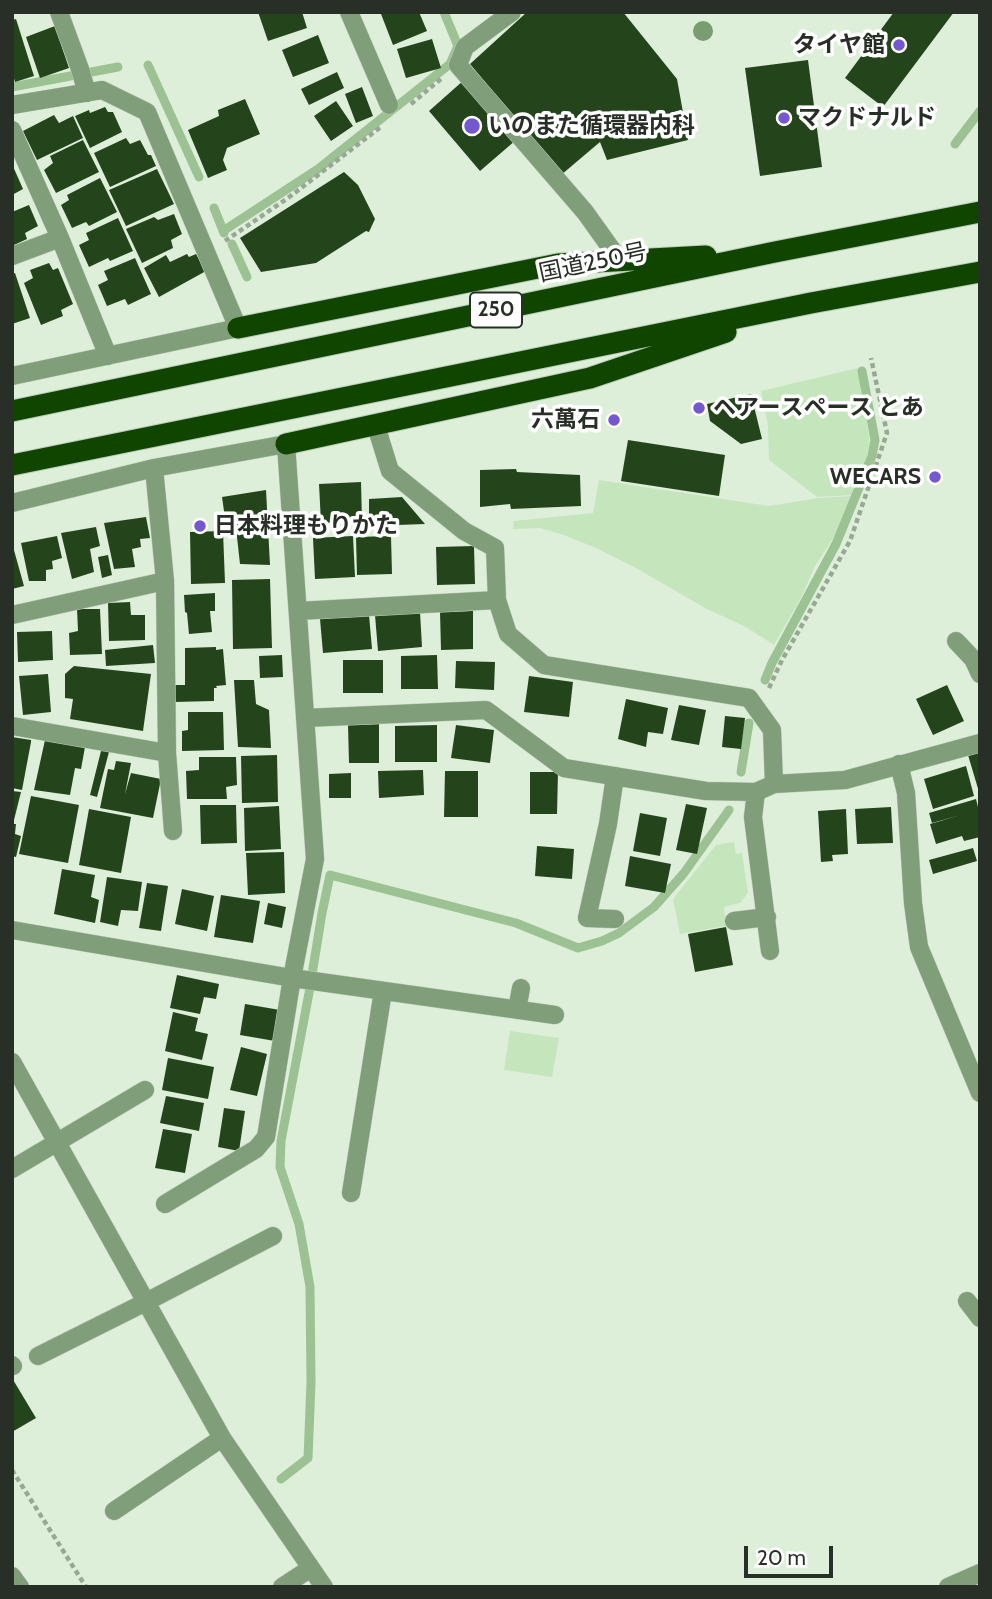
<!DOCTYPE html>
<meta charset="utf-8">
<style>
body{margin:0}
#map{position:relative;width:992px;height:1599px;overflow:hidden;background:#ddefd9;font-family:Cabin,sans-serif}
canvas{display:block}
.frame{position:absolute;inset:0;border:14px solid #282f27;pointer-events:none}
.scale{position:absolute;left:744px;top:1546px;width:89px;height:32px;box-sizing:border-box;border:4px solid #282f27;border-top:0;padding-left:9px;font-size:21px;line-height:24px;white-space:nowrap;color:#282f27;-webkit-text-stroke:5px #fff;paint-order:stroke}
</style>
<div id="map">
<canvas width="992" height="1599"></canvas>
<div class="frame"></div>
<div class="scale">20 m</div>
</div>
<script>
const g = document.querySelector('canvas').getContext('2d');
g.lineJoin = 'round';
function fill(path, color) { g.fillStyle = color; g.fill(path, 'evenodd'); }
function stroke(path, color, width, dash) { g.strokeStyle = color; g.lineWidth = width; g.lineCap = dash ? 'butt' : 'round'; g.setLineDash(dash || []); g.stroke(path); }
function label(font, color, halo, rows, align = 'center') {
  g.font = font + ' Cabin,"Noto Sans JP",sans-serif'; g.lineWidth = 7; g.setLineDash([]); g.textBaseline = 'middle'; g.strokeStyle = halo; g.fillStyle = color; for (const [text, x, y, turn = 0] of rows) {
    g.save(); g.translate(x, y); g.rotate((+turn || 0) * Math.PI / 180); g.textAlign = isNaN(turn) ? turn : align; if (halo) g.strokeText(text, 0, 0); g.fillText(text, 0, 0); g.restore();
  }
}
fill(new Path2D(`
 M858,368L870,442L866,460L851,495L817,497L769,460L768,426L761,391Z
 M599,480L769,506L818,498L851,496L834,537L815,566L801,598L774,645L746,627L707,609L634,567L596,548L561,534L540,528L513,529L514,521L593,513Z
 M734,842L736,854L742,853L748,893L740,903L724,907L726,926L680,934L673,899L716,845Z
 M510,1031L559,1038L552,1077L504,1070Z`), '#c5e6bd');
stroke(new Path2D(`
 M148,65L199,177
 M12,87L118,67
 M955,144L980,111
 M214,208L224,233
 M223,231L318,169L450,64L458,46L444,12
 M232,244L247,277
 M765,680L772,663L836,544L872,456L875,440L862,371
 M741,772L749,723
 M281,1479L308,1458L311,1383L310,1287L299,1224L280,1167L281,1141L309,993L322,913L330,875L516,923L578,948L602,941L619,933L654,907L684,873L729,810`), '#9cc293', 9);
fill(new Path2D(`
 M258,12H302L307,28L268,41Z
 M384,12H419L427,31L393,45L381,14Z
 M527,12H623L677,79L688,140L607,160L600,142L561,175L470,64Z
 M894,12H954L883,107L845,78Z
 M16,19L34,76L15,82L12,72V20Z
 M55,26L69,68L40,78L26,37Z
 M318,35L329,63L293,77L282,50Z
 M432,39L441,68L406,78L397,49Z
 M808,60L822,167L760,176L745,68Z
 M337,72L344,88L309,105L301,89Z
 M464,80L516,140L480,171L429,111Z
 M362,87L373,116L356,123L345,94Z
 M245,99L260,134L227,148L223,160L227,170L208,178L188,130L219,116L218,110Z
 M336,101L353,126L331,141L314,116Z
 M105,107L108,112H113L122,132L90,148L75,116L89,110L90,113Z
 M54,115L59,123L73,116L83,138L37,160L23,131Z
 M126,138L130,144L140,140L148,155H151L156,166L110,187L94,153Z
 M83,140L99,172L56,193L44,170L53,163L50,156Z
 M12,164L23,189L12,195Z
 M157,169L174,204L126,226L109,190Z
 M344,172L358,185L375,219L369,232L366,231L316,263L261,272L240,238Z
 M100,178L117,212L89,226L86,222L72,228L61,205L69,200L67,195Z
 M29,205L38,226L25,233L27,239L12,246V212Z
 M174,214L182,234L171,240L173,248L142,263L126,229L154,217L158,220Z
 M118,218L133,251L110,261L108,258L89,267L79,245L89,240L86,233Z
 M187,254L189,257L196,254L206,271L159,297L144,268L166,255L170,262Z
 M135,258L151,294L128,305L125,299L107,306L98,285L108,280L104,271Z
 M49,263L53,270L58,268L73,304L61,310L63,316L41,325L24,283L33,278L30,270Z
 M15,273L30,318L12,324V274Z
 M751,394L762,439L741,444L710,421L707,404Z
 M628,440L725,455L719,496L621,481Z
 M516,469L517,472L580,475L581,506L511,509L510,504L480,507V470Z
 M361,482L362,521L321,523L319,484Z
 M266,490L270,565L240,564L236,528L226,525L222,497Z
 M402,497L425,524L369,526V499Z
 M146,517L150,538L140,539L141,547L132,549L135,567L114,569L104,523Z
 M96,527L100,546L90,549L94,572L72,579L61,533Z
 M223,531L225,583L191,584L190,532Z
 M57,536L62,558L52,561L53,569L46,570V581H29L21,543Z
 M353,536L355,577L315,579L313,538Z
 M391,536L392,574L357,575L356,537Z
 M12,543L24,586L12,589Z
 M474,546L475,584L437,585L436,547Z
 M108,555L112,575L102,578L98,557Z
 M270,579L272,648L233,649L232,580Z
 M215,593V611H210L212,632L189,634L187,613L185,612L184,595Z
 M130,602L131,615H145V640L109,641L108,603Z
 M77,609H100L102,654L70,655L69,633L78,631Z
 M473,611V649L441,650L440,612Z
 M420,612L422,647L378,651L375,615Z
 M369,615L372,649L323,653L320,619Z
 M52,631L53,660L18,662L17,632Z
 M153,645L155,663L106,666L105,650Z
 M216,647V650L223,649L226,685L216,686L217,688H214V701L174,702V685H185V648Z
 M282,655L283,677L260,678L259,656Z
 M437,655L438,689H401V656Z
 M343,660H383V693H343Z
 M456,661L495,662L494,690L455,688Z
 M74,666L151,674L143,731L70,719L73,699L65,698V674Z
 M48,674L51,712L23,715L19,676Z
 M529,676L573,682L569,717L524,712Z
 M234,680H254L256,704L269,710L271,748L238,747Z
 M947,685L964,721L933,735L916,699Z
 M626,699L668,708L663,734L648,732L646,747L618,739Z
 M679,705L706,710L699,745L671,740Z
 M188,712H223L224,750L182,751V731L188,730Z
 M725,716L745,718L741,749L722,747Z
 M379,724V763H349L348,725Z
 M437,725V762H395V726Z
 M456,725L494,730L490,763L451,758Z
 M12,737L31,740V742L22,790L12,788Z
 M45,740L85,747L81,769L75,768L70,795L34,790Z
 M104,750L109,752L97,797L90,795L101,751Z
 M980,751V792H979L968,755Z
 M277,755L278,802L242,803L241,756Z
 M199,757H236L237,785L226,787L227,799H187L186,771L199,770Z
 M116,761L131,763L125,794L131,773L161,779L153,818L100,808L108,769L114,770Z
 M966,766L974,796L933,809L924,779Z
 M423,770L424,795L379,798L378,771Z
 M445,771H478V817H444Z
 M530,772H558L557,814H530Z
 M351,773V798H329V774Z
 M12,791L21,792L13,824H16L15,834L21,836L16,857L12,856Z
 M31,796L79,805L68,863L19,854Z
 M976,799L980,815V837L964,841L962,836L936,844L930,824L961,815L932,823L929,813Z
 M686,804L707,808L697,854L676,850Z
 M200,805H236L237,843L201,844Z
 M279,806L281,849L245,851L244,808Z
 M891,807L893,843L857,844L855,809Z
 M89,809L131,817L121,873L79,865Z
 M846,809L848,854L832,855L833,861L821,862L818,811Z
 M640,813L667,818L660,856L633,851Z
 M537,846L574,849L572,879L535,876Z
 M973,848L977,861L933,874L929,860Z
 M284,852L285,893L248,895L246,853Z
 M630,856L671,864L665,893L625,886Z
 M62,869L95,875L91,897L99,900L95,923L54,914Z
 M107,877L142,882L138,911L121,910L118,926L100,922Z
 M147,883L168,886L161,931L139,928Z
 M182,889L214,896L207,931L175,924Z
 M221,895L260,901L253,943L214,937Z
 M268,903L286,907L282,928L264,924Z
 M726,927L733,965L695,972L688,934Z
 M177,975L219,984L216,999L204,997L200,1014L170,1008Z
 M245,1004L280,1010L275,1041L240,1035Z
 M173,1012L198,1018L195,1031L208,1034L202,1060L165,1051Z
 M241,1047L267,1054L257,1096L230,1090Z
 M168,1058L214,1067L208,1099L162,1090Z
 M166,1096L204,1103L199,1131L160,1123Z
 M224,1108L245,1111L239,1151L218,1147Z
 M163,1129L192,1134L185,1173L155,1168Z
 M12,1378L36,1418L12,1432Z`), '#24451b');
const minor = new Path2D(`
 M59,12L80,69L87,93
 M349,12L389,105
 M512,12L465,47L458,65L585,212L620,261
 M12,105L102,90L147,112L238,328L12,376
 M12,130L60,238L12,256
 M60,238L108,356
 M154,468L165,581L167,753L173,831
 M12,503L154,468L286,444L315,859L292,978L12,930
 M298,611L497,600L495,548L464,531L390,471L376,426
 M12,615L165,581
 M956,641L973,659L980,674
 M305,718L486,710L564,768L706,791L756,792L774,784L772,730L749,698L544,665L508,634L497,600
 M12,726L167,753
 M899,764L906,793L913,903L919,947L980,1093
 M615,776L608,824L587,918L615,919
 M774,784L845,780L980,743
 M756,792L753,817L770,951
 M734,921L767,917
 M517,1010L521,988
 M12,1062L222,1438L324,1587
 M12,1169L145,1090
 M351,1193L383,991
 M165,1204L256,1149L266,1137L292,978L555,1015
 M967,1301L980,1318
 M38,1356L146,1302L273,1236
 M12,1365L13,1366
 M114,1511L222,1438
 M12,1576L20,1587
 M282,1587L311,1568
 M948,1587L980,1573`);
const highway = new Path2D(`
 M238,328L558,264L706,256
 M12,411L775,252L980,212
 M286,444L590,378L726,332
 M12,465L811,303L980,272`);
stroke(minor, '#bcccb9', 19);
stroke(highway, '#bcccb9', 23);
stroke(new Path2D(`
 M411,104L442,78
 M225,241L288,198L382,126
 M769,688L782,660L850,541L887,433L871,358
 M12,1470L86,1587`), '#99a796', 4.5, [5, 3.5]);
stroke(minor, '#819e7a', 18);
stroke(highway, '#104500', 21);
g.fillStyle = '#799c70';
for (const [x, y] of [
 [703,31]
]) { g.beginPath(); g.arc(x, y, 10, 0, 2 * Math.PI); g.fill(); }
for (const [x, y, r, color] of [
 [899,45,7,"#7458d2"],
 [784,118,7,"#7458d2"],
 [472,126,9,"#7458d2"],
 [699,408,7,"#7458d2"],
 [614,420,7,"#7458d2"],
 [935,477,7,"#7458d2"],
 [200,526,7,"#7458d2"]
]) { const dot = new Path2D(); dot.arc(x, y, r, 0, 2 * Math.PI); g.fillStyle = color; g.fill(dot); stroke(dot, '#fff', 2.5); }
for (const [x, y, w] of [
 [496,310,52]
]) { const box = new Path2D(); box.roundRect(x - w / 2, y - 17.5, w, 35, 5); g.fillStyle = '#fff'; g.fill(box); stroke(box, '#282f27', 2); }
label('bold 21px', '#282f27', null, [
 ["250",496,310]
]);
label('bold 23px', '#282f27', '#fff', [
 ["タイヤ館",885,45,"right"],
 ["マクドナルド",798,118],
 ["いのまた循環器内科",488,126],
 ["ヘアースペース とあ",713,408],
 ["六萬石",600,420,"right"],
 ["WECARS",921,477,"right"],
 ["日本料理もりかた",214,526]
], 'left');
label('23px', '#282f27', '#fff', [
 ["国道250号",593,263,-12]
]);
</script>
